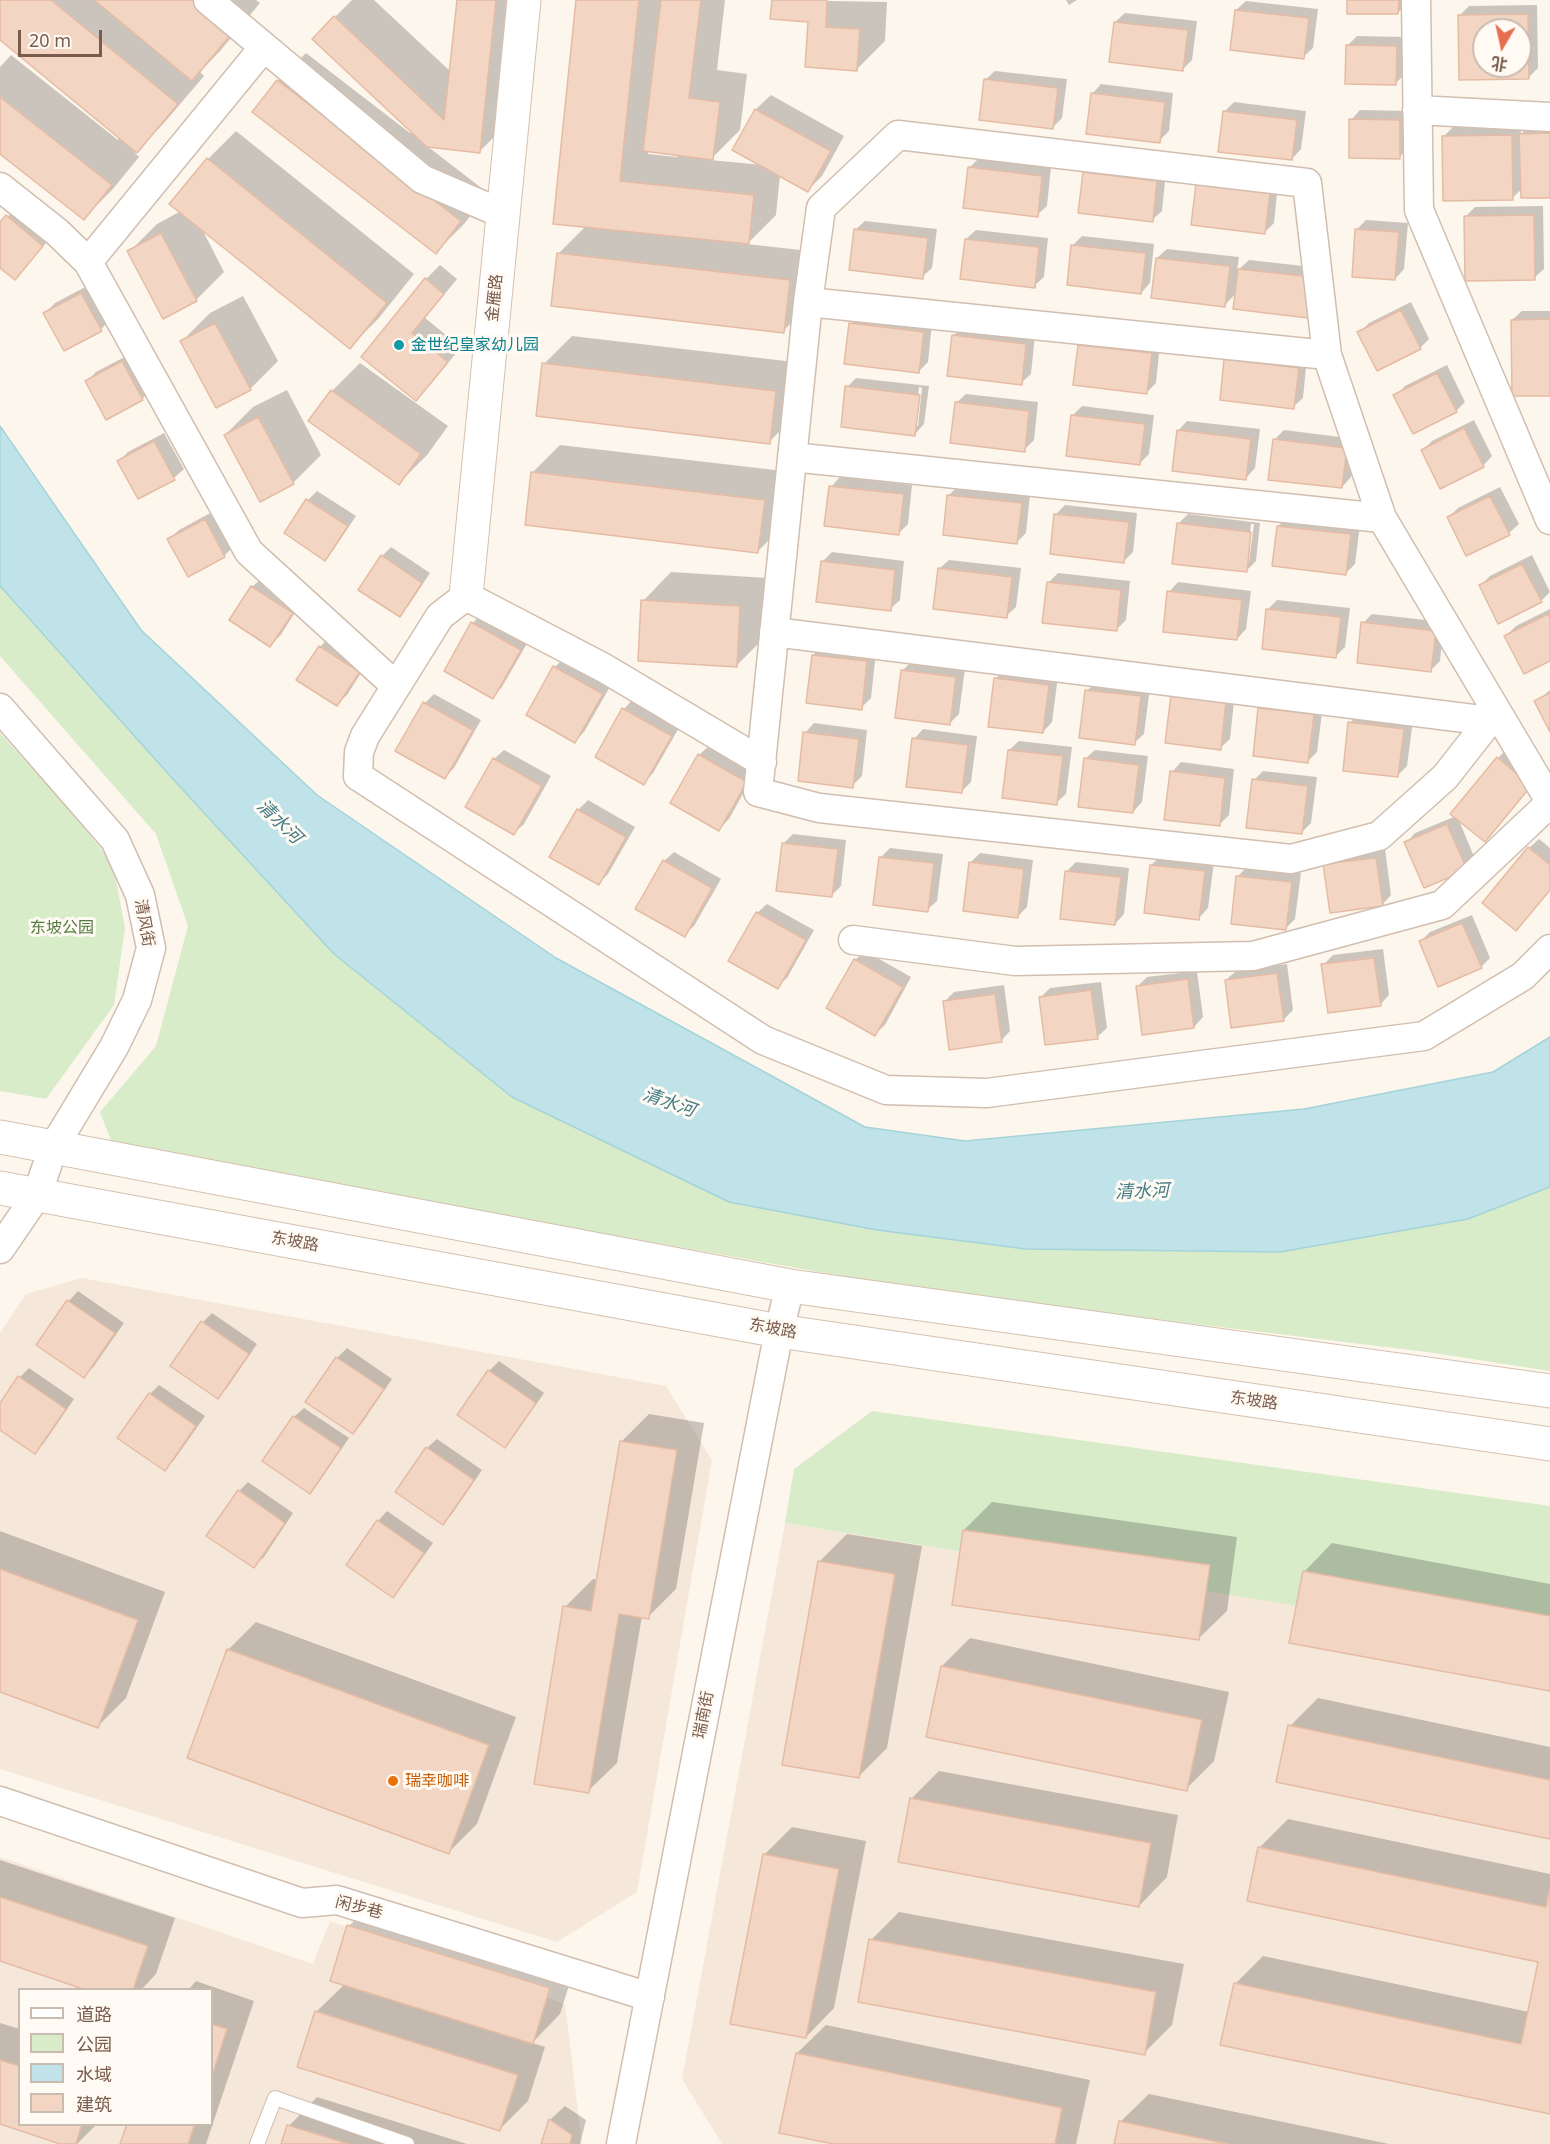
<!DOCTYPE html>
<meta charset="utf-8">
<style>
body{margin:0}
#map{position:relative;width:1550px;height:2144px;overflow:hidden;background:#fdf6ec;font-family:"Noto Sans","Noto Sans SC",sans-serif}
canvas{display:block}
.legend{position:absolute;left:18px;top:1988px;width:195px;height:138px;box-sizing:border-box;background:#fffaf3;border:2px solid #cabbb1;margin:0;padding:8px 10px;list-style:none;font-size:18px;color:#7a5c4d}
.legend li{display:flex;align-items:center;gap:12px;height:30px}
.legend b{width:30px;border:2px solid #cabbb1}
.north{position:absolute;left:1472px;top:18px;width:60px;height:60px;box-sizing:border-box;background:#fffaf3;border:2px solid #cabbb1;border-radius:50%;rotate:189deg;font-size:16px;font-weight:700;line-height:24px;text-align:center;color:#7a5c4d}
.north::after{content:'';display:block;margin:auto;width:21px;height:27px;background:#e76f51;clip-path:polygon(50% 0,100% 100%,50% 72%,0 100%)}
.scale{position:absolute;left:18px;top:30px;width:84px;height:27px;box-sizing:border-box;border:3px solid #7a5c4d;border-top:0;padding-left:8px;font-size:18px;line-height:21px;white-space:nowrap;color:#7a5c4d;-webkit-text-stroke:4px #fffaf3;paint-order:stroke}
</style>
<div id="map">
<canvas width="1550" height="2144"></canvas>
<ul class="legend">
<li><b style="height:8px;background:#fff"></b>道路</li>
<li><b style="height:16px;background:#d8ecc9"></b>公园</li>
<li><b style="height:16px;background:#bfe3e8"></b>水域</li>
<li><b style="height:16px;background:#f3d5c3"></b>建筑</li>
</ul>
<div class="north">北</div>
<div class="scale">20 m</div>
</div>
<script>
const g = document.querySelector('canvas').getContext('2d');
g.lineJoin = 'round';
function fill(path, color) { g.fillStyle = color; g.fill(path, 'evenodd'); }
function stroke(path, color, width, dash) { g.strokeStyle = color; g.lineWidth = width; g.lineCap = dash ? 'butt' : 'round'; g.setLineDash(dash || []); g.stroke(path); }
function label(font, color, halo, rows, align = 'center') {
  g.font = font + ' "Noto Sans","Noto Sans SC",sans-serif'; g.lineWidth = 6; g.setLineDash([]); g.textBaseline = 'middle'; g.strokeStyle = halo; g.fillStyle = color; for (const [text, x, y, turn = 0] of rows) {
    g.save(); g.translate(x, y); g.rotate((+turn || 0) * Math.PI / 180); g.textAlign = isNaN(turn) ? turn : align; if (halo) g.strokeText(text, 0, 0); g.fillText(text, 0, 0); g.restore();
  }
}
fill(new Path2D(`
 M82,1278L666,1386L712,1460L637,1892L557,1942L0,1769V1333L26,1294Z
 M785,1523L1550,1647V2144H722L682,2079Z
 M0,1857L313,1964L330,1921L565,2004L582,2144H0ZM20,1990H212V2124H20Z`), '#f5e8da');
fill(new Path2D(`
 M0,586L172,778L729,1202L877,1230L1026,1249L1468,1219L1550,1187V1371L1427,1352L931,1292L113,1146L100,1112L156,1046L188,926L156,834L0,656Z
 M0,733L73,813L113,865L125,928L114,1005L46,1099L0,1091Z
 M872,1411L1550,1506V1647L785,1523L794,1469Z`), '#d8ecc9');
const water = new Path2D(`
 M0,426L141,630L317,795L556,958L865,1127L965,1141L1304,1109L1493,1072L1550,1037V1187L1468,1219L1280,1252L1026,1249L877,1230L729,1202L512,1097L334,954L172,778L0,586Z`);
fill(water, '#bfe3e8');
stroke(water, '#a5d3da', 1.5);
fill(new Path2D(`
 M0,0H256L260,3L220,51L200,72L204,76L164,123L135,153L139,157L112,190L84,218L0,152V67L11,55L118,140L119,137L0,38Z
 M352,0H374L451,72L458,0H521L507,124L479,152L427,146L488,193L464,224L436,252L254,112L278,81L306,53L410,133L412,131L335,17Z
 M577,0H725L717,70L747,74L740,130L710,160L763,165L734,149L756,109L771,95L844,136L822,176L808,190L780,175L776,215L747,244L818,252L812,303L783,331L558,254L586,226ZM648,150L678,154L677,157L648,154Z
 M773,0L887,2L885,41L857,69L809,21Z
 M1066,0H1077L1069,5Z
 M1349,0H1407V3L1398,13Z
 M1246,1L1318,9L1313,48L1303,57L1236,10Z
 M1537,5L1538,68L1528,78L1460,79L1459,16L1469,6ZM1484,30H1520V66H1484Z
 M1125,13L1197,21L1192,60L1183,69L1115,22Z
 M1357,36L1405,37V74L1395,84L1347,46Z
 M995,71L1067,79L1062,118L1053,127L985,80Z
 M1101,84L1173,93L1169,131L1159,141L1092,94Z
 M1234,102L1306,111L1301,149L1292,159L1224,112Z
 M1360,110L1409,111V148L1399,157L1351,120Z
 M1550,124V196L1522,189L1512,198L1443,137L1453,127L1521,126V134L1530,125Z
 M236,131L414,274L378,319L350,347L201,227L224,272L196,300L129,252L157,224L181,211L172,204L208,159Z
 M979,158L1051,167L1047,206L1037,215L969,168Z
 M1094,163L1166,172L1162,211L1152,220L1084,173Z
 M1278,184L1274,223L1265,232L1192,224Z
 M1543,206L1544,269L1534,278L1466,216L1475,207Z
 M17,207L52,236L24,268L0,266V224Z
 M1366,220L1408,223L1404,269L1395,279L1357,229Z
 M865,221L937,229L932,268L922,277L855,230Z
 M976,230L1048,238L1044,277L1034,286L966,239Z
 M1082,236L1154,244L1150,283L1141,293L1073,245Z
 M1167,249L1239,257L1237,271L1249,260L1321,268L1307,316L1236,293L1225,305L1157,258Z
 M440,265L457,279L425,318L461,347L430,385L416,399L363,357L426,279Z
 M91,284L110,320L101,329L45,313L55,303Z
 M243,296L278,361L250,389L182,341L210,313Z
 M1411,302L1429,339L1420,348L1359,333L1369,323Z
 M1522,311H1550V394L1512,320Z
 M860,314L932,323L928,362L919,371L851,324Z
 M963,326L1035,335L1031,374L1021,383L953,336Z
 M572,336L803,363L797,414L769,442L544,364Z
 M1088,336L1160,344L1156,383L1147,392L1079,345Z
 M1235,350L1307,358L1303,398L1293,407L1226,360Z
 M132,353L152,389L142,399L87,381L96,372Z
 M360,363L448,426L427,455L399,483L332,391Z
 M1447,365L1465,402L1456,411L1395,396L1405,386Z
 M856,378L929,386L924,424L915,434L847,387ZM919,387L922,388L918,426H915Z
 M287,390L321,455L293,483L260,500L225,435L253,407Z
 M966,394L1038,402L1034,440L1024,450L956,403Z
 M1082,406L1154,415L1149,454L1140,463L1072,416Z
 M1474,420L1492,456L1483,466L1423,450L1432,441Z
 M1187,421L1260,429L1255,468L1246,478L1178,431Z
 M1284,430L1356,439L1351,477L1342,487L1274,440Z
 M164,433L184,469L174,478L138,497L119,461L128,452Z
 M560,445L792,472L786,523L758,551L532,473Z
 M840,477L912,485L908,524L899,533L831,487Z
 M958,486L1030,494L1026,533L1017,542L949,495Z
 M1500,487L1519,524L1509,533L1467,554L1448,518L1458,508Z
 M317,491L356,516L334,549L325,559L308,500Z
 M1065,505L1137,513L1133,552L1124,561L1056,514Z
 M214,511L234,546L224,556L189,575L169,539L179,530Z
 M1188,514L1260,523L1256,561L1246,571L1178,524ZM1251,524H1254L1249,562H1246Z
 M1288,517L1360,525L1355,564L1346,573L1278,526Z
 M391,547L430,573L409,605L399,615L382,556Z
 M832,552L904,561L900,600L890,609L822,562Z
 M1532,555L1550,592L1541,601L1480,586L1490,576Z
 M949,560L1021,568L1016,607L1006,616L939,569Z
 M671,572L768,578L764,638L736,666L643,601Z
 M1058,573L1130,581L1126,620L1116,630L1048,583Z
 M262,578L301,603L280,636L270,645L252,587Z
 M1178,582L1251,591L1246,629L1237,639L1169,592Z
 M1277,600L1350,608L1345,647L1336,656L1268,609Z
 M1550,609V660L1506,636L1516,626Z
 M482,613L529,640L502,687L493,697L446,670L473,623Z
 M1372,614L1444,622L1440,661L1431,670L1363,623Z
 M329,637L368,662L347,695L337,704L320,647Z
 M823,646L876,652L871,698L861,708L813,655Z
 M564,658L611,685L584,732L575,741L555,667Z
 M912,661L965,668L959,714L950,723L902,671Z
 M1005,669L1058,676L1052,722L1043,732L995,679Z
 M1096,681L1150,687L1144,734L1134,743L1087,691Z
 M1182,686L1235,692L1230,739L1220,748Z
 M1550,690V729L1536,702Z
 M434,694L481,720L454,768L445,777L425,703Z
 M633,699L680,726L653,773L644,783L597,756L624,709Z
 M1269,699L1323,705L1317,752L1308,761L1260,709Z
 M1359,713L1413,720L1407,766L1397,776L1350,723Z
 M814,723L867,730L862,776L852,786L805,733Z
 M923,729L977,736L971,782L961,792L914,739Z
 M1019,741L1072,747L1066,794L1056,803L1009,750Z
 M709,746L755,772L729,819L719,829L699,755Z
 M1507,749L1540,776L1485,840L1458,818L1475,859L1466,868L1406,843L1415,833L1456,816L1498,758Z
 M504,750L551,776L524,824L514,833L494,759Z
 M1095,750L1148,756L1142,802L1133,812L1085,759Z
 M1181,762L1234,769L1229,815L1219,825L1172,772Z
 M1263,771L1317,777L1311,823L1301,833L1254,780Z
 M588,800L635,827L608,874L598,884L551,857L578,810Z
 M793,834L846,840L841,886L831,896L784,843Z
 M1539,839L1550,848V890L1516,929L1529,848Z
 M890,848L943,854L937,901L927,910L880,858Z
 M1385,849L1391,895L1382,905L1325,865L1335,855Z
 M674,852L721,879L694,926L684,935L664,861Z
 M980,853L1033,860L1027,907L1018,916L970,863Z
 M1161,856L1214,862L1208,908L1199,918L1151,865Z
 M1076,862L1129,868L1124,914L1115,924L1067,871Z
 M1247,867L1301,873L1295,919L1285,929L1238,876Z
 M767,904L814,930L787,978L777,987L757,913Z
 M1472,915L1490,958L1481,967L1421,941L1430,932Z
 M1383,949L1389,995L1380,1005L1323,965L1333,955Z
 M865,951L911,977L885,1025L875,1034L855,960Z
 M1287,964L1293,1010L1283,1020L1226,980L1236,971Z
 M1197,971L1203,1017L1194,1027L1137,987L1147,977Z
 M1101,982L1107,1028L1097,1037L1040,998L1050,988Z
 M1004,985L1010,1031L1001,1041L944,1002L954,992Z
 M78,1291L124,1323L94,1366L84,1376L38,1345L69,1301Z
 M212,1313L257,1344L227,1388L218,1397L203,1322Z
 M347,1348L392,1379L362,1423L353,1432L307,1401L337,1358Z
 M499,1361L544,1393L514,1436L505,1446L459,1415L489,1371Z
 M29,1368L74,1399L44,1443L35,1452L0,1428V1405L20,1377Z
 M159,1385L205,1416L174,1460L165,1469L150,1394Z
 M304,1408L349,1438L319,1482L310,1492L294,1417Z
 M649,1414L704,1423L676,1589L648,1617L642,1616L617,1763L588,1791L565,1607L593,1579L598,1580L621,1442Z
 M437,1439L482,1470L452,1514L443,1523L427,1448Z
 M248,1482L293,1513L264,1557L254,1566L239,1491Z
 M992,1502L1237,1537L1227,1611L1198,1639L964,1530Z
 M387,1511L433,1543L402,1586L393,1596L378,1521Z
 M0,1531L165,1592L126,1698L98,1726L0,1691Z
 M847,1534L922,1546L887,1748L859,1776L819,1562Z
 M1332,1543L1550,1584V1690L1304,1572Z
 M256,1622L516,1717L477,1824L449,1852L228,1650Z
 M970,1638L1229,1692L1214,1761L1186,1789L942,1666Z
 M1318,1698L1550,1747V1838L1290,1726Z
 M939,1771L1178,1815L1167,1877L1139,1906L911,1799Z
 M1288,1819L1550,1874V2113L1235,1984L1263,1956L1529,2012L1539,1961L1249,1900L1260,1847Z
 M792,1827L866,1841L834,2008L806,2037L764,1855Z
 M0,1860L175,1918L156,1974L141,1990H90L0,1960Z
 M377,1898L577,1960L560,2014L532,2043L545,2047L528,2101L500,2129L316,2012L345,1984L349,1926Z
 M899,1912L1184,1964L1172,2025L1144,2053L871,1940Z
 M196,1981L254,2001L206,2144H122L128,2124H212V1990H188Z
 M0,2023L20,2029V2124H97L77,2144H65L0,2123Z
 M826,2025L1090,2080L1076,2144H842L781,2131L797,2053Z
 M1149,2094L1389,2144H1116L1120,2122Z
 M317,2097L467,2144H283L289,2126Z
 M565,2106L586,2120L580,2144H543L550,2120Z`), '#0003');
const building = new Path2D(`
 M0,0H51L178,104L137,153L0,40Z
 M94,0H195L233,32L192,81Z
 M457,0H496L480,153L427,147L312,39L334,16L444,120Z
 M576,0H639L620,181L754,195L749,244L553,224Z
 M661,0H701L689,98L720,102L713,160L643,151Z
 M772,0H827L826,27L860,29L857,71L805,67L808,22L770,19Z
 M1347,0H1399L1398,14H1347Z
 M1235,10L1309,18L1304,59L1230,50Z
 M1528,14L1529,79L1459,80L1458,15ZM1484,30H1520V66H1484Z
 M1114,22L1188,30L1183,71L1109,62Z
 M1346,45L1397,46L1396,85L1345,84Z
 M984,79L1058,88L1053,129L979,120Z
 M277,80L461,221L436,254L252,112Z
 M1091,93L1165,102L1160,143L1086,134Z
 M0,97L112,185L84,220L0,154Z
 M755,109L831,151L808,192L732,150Z
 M1223,111L1297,120L1292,160L1218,152Z
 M1349,119L1400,120V159L1349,158Z
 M1550,133V198H1521L1519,134Z
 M1512,135L1513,200L1443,201L1442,136Z
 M207,158L387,303L350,349L169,204Z
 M968,167L1042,176L1038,217L963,208Z
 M1083,172L1157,181L1153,222L1078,213Z
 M1196,184L1270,193L1265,234L1191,225Z
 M6,215L43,246L15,280L0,268V222Z
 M1534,215L1535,280L1465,281L1464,216Z
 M854,229L928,238L923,279L849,270Z
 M1355,229L1399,232L1395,280L1352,277Z
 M161,233L197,301L163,319L127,251Z
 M965,239L1039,247L1035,288L960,279Z
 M1071,245L1146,253L1141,294L1067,285Z
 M557,253L790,280L784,333L551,306Z
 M1156,258L1230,266L1225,307L1151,298Z
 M1238,269L1312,277L1308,318L1233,309Z
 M425,278L444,294L412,333L448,362L416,401L361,357Z
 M81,293L102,331L64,351L43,313Z
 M1401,310L1421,349L1377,371L1357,332Z
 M1550,319V396H1512L1511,320Z
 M215,323L251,390L216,408L180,341Z
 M849,323L924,332L919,373L844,364Z
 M952,335L1026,344L1022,385L947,376Z
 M1078,345L1152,353L1147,394L1073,385Z
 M1224,359L1299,368L1294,409L1220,400Z
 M122,361L143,400L106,420L85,381Z
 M542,363L776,391L770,444L536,416Z
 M1437,373L1457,412L1413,434L1393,395Z
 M845,386L920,395L915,436L841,427Z
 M331,390L421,454L399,485L308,421Z
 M955,402L1029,411L1025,452L950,443Z
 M1071,415L1145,424L1140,465L1066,456Z
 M258,417L294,484L260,502L224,435Z
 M1464,428L1484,467L1440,489L1421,450Z
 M1177,430L1251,439L1246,480L1172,471Z
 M1273,439L1347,448L1342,488L1268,480Z
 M154,441L175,480L138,499L117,461Z
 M531,472L765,500L758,553L525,525Z
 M829,486L904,494L899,535L824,526Z
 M947,495L1022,503L1017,544L943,535Z
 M1490,496L1510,535L1466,556L1447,517Z
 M306,499L348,526L325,561L284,533Z
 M1054,514L1129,522L1124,563L1050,554Z
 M205,519L225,557L188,577L167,539Z
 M1177,523L1251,532L1247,572L1172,564Z
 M1277,526L1351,534L1346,575L1272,566Z
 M381,555L422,583L400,617L358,590Z
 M821,561L895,570L891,611L816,602Z
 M1522,564L1542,602L1498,624L1479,585Z
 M938,568L1012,577L1007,618L933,609Z
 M1047,582L1121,590L1117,631L1042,623Z
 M251,586L293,613L270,647L229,620Z
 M1167,591L1242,600L1237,640L1163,632Z
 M641,600L740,606L737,667L638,661Z
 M1266,609L1341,617L1336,658L1262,649Z
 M1548,614L1550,618V661L1524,674L1504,636Z
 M471,622L521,650L493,699L444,671Z
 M1361,622L1436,631L1431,672L1357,663Z
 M319,646L360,672L337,706L296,680Z
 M812,655L867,661L862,710L806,703Z
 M553,666L603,694L575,743L526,715Z
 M901,670L956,677L950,725L895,718Z
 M994,678L1049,685L1043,733L988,727Z
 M1085,690L1141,696L1135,745L1079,738Z
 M1550,693V732L1534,701Z
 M1171,695L1226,701L1221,750L1165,743Z
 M423,702L473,730L445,779L395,751Z
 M622,708L672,736L644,785L595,757Z
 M1258,708L1314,714L1308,763L1253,756Z
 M1348,722L1404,729L1398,777L1343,771Z
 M803,732L859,739L853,788L798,781Z
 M912,738L968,745L962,793L906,787Z
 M1008,750L1063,756L1057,805L1002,798Z
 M698,754L747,782L719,831L670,803Z
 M1497,757L1531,786L1485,842L1450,814Z
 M493,758L542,786L514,835L465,807Z
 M1084,758L1139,765L1133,813L1078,807Z
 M1170,771L1225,778L1220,826L1164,820Z
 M1252,779L1308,786L1302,834L1246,828Z
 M577,809L626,837L599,885L549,857Z
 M1447,824L1467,870L1424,888L1404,842Z
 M782,843L838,849L832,897L776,891Z
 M1528,847L1550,865V890L1516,931L1482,903Z
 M879,857L934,863L928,912L873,905Z
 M1376,858L1383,906L1330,913L1323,864Z
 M663,860L712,888L685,937L635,909Z
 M969,862L1024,869L1018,918L963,911Z
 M1150,865L1205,871L1199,920L1144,913Z
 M1065,871L1121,877L1115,925L1060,919Z
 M1236,876L1292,882L1286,930L1231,924Z
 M756,912L806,940L778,989L728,961Z
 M1462,923L1482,968L1438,987L1419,941Z
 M1374,958L1381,1006L1328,1013L1321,964Z
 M854,959L903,987L875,1036L826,1008Z
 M1277,973L1284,1021L1231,1028L1225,980Z
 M1188,979L1194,1028L1142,1035L1136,986Z
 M1091,990L1098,1039L1045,1045L1039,997Z
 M995,994L1002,1042L949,1050L943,1001Z
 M67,1300L115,1333L84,1378L36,1345Z
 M201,1321L249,1354L218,1399L170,1366Z
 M336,1357L384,1389L353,1434L305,1402Z
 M488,1370L536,1403L505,1448L457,1415Z
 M18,1376L66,1409L35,1454L0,1430V1403Z
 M149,1393L196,1426L165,1471L117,1438Z
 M293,1416L341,1448L310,1494L262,1461Z
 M620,1441L677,1450L649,1619L619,1614L589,1793L534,1784L563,1606L591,1611Z
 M426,1447L474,1480L443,1525L395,1492Z
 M238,1490L285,1523L254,1568L206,1536Z
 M377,1520L424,1553L393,1598L346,1565Z
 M963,1530L1210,1565L1199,1640L952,1605Z
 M818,1561L895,1574L859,1778L782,1765Z
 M0,1569L138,1620L98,1728L0,1692Z
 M1303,1571L1550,1616V1691L1289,1643Z
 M227,1649L489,1745L449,1854L187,1758Z
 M941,1666L1202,1720L1187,1791L926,1737Z
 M1288,1725L1550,1780V1839L1276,1782Z
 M910,1798L1151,1843L1139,1907L898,1862Z
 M1258,1847L1546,1907L1550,1887V2114L1220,2045L1234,1983L1521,2044L1538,1962L1247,1901Z
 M763,1854L839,1869L806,2038L730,2024Z
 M0,1897L148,1946L133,1990H86L0,1961Z
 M347,1925L550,1988L533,2044L330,1981Z
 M869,1939L1156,1992L1145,2055L858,2002Z
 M315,2011L518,2075L500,2131L297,2067Z
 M212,2024L227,2029L212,2076Z
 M796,2053L1062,2108L1055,2144H834L779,2133Z
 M0,2060L20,2066V2124H82L76,2144H60L0,2124Z
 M549,2119L572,2135L570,2144H541Z
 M1119,2121L1228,2144H1114Z
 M127,2124H195L188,2144H120Z
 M287,2125L349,2144H281Z`);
fill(building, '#f3d5c3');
stroke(building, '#e6bba3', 1.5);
const lane = new Path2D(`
 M257,2144L275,2098L407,2144`);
const street = new Path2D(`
 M208,0L422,179L503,214
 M1416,0L1419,210L1550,520
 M1417,110L1550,117
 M0,187L57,232L88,262L249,552L396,686
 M88,262L264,47
 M808,302L1327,355
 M792,457L1382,518
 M774,632L1489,721
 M0,708L115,840L140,895L151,948L137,1000L114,1047L53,1148L37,1195L0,1249
 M1489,721L1445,777L1379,836L1291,859L819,808L758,792L808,302L821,208L898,135L1307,183L1327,355L1382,518L1550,801
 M762,762L604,668L466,596L440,616L365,736L359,752L358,776L763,1040L886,1090L987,1093L1424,1036L1523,976L1550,949
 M853,940L1015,961L1253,956L1442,905L1550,803
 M0,1801L302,1903L337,1900L650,1997
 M621,2144L779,1331L790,1286`);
const secondary = new Path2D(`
 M466,596L524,0
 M0,1137L790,1286L1550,1391
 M0,1188L779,1331L1550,1444`);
stroke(lane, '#d1beb0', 16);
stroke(street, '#d1beb0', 31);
stroke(secondary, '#d6c0b0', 35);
stroke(lane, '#fff', 14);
stroke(street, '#fff', 28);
stroke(secondary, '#fff', 33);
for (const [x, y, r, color] of [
 [399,345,6,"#0f9aa8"],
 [393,1781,6,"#e8710a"]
]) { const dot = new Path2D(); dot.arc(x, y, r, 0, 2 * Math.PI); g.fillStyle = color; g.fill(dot); stroke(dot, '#fffaf3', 2); }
label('16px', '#7a5c4d', '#fffaf3', [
 ["金雁路",495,298,-84],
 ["清风街",144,923,80],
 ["东坡路",295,1242,10],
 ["东坡路",773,1329,10],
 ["东坡路",1254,1401,8],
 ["瑞南街",704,1715,-79],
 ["闲步巷",359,1908,14]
]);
label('16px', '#0d838f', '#fffaf3', [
 ["金世纪皇家幼儿园",411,345]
], 'left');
label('16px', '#537a41', '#fffaf3', [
 ["东坡公园",62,928]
]);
label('16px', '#c56008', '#fffaf3', [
 ["瑞幸咖啡",405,1781]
], 'left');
label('italic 18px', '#437c86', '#fffaf3', [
 ["清水河",279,822,44],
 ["清水河",669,1103,19],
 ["清水河",1142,1192,-2]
]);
</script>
